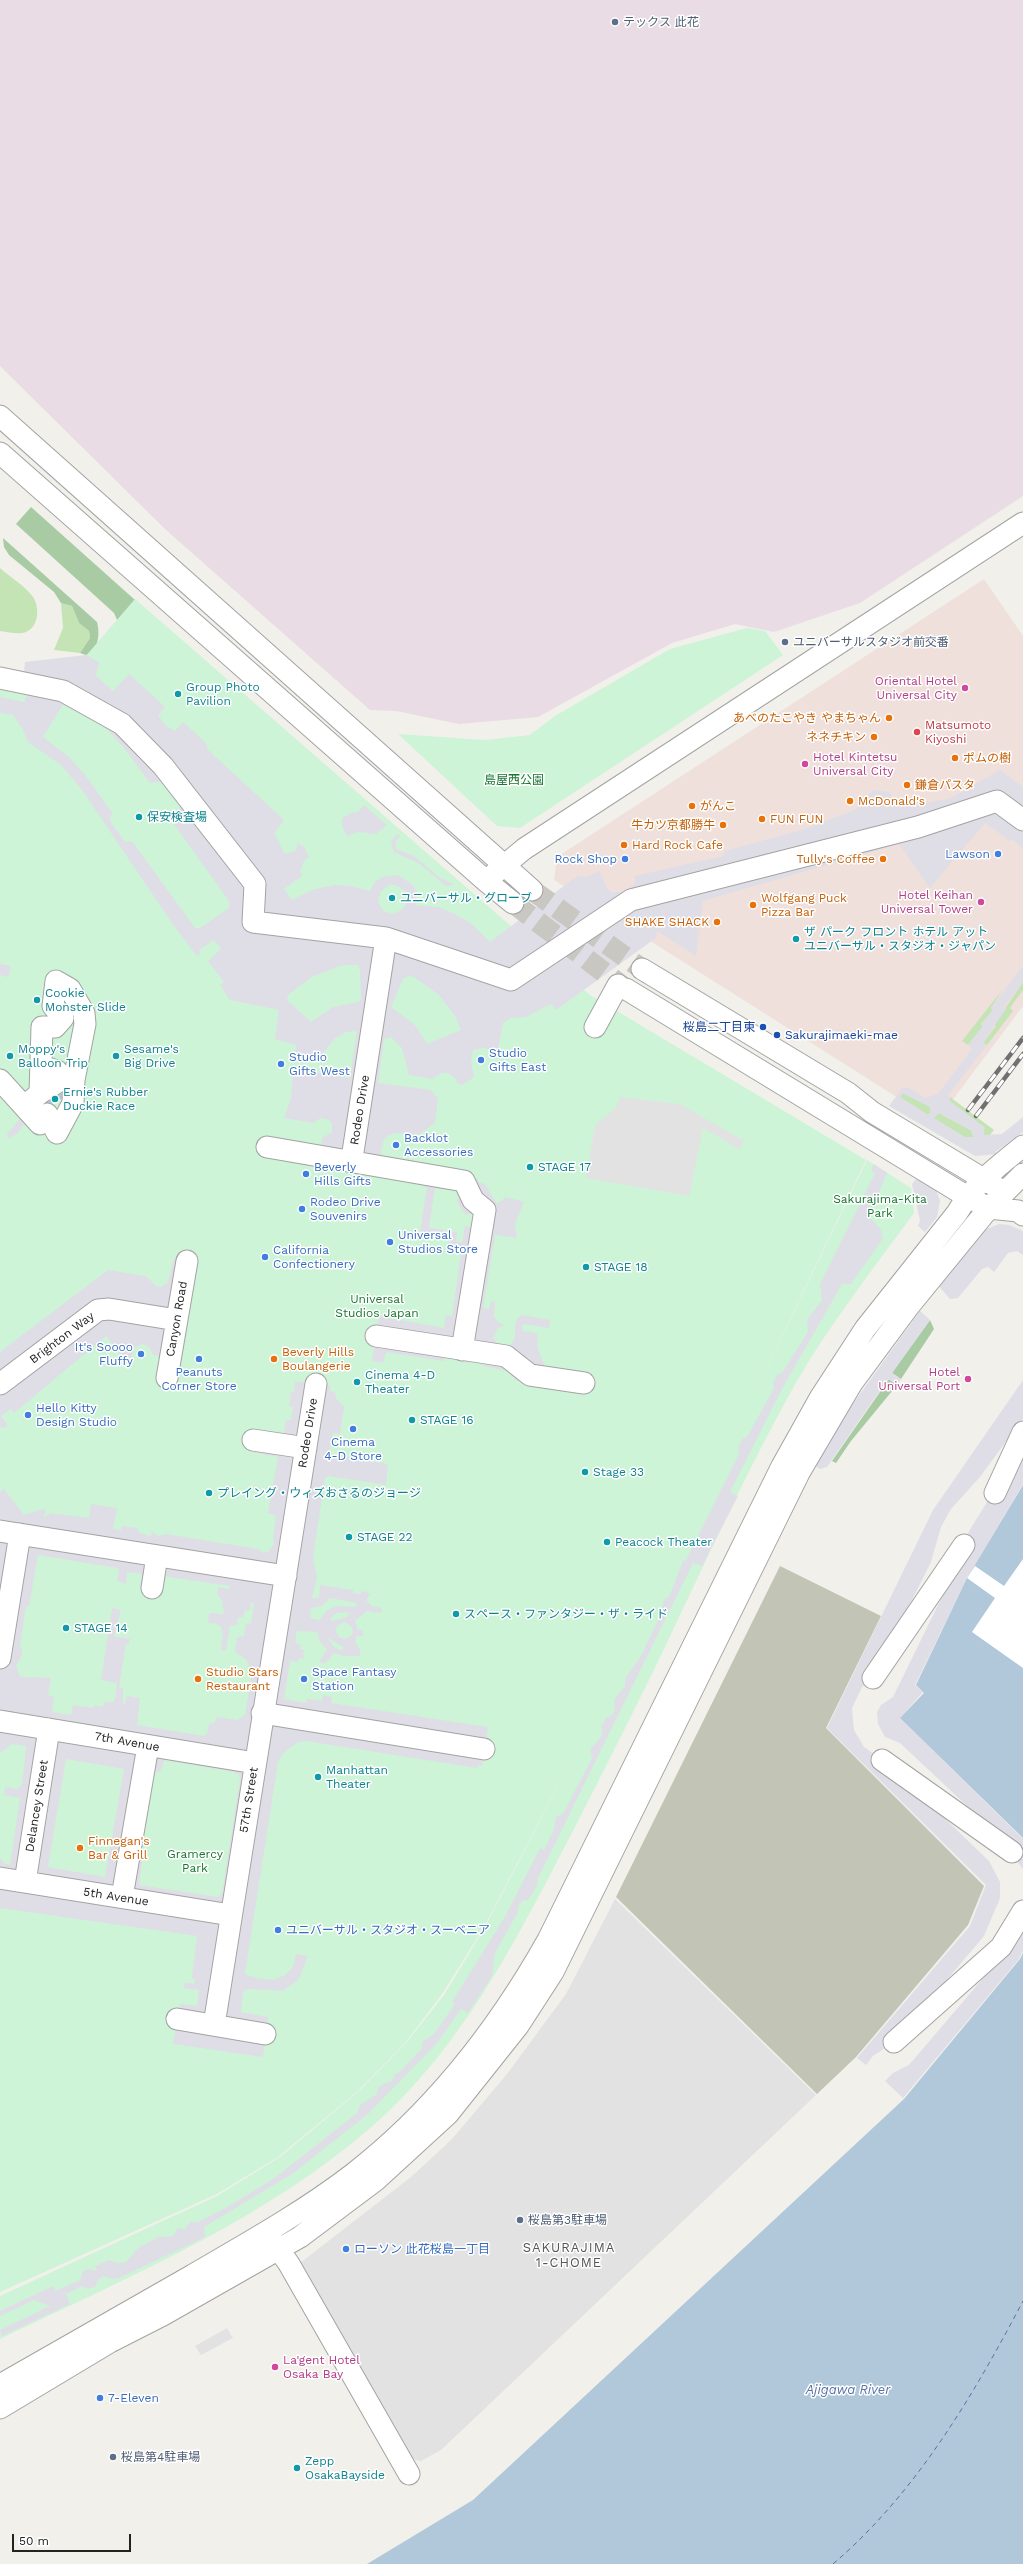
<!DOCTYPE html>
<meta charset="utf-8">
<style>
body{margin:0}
#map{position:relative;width:1023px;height:2564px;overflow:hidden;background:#f1f0ea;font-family:"Work Sans",sans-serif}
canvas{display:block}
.scale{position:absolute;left:12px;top:2534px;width:119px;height:18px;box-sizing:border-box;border:2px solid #222;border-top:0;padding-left:5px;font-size:12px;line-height:14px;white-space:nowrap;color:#222;-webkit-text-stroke:3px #fff;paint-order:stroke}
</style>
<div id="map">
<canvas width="1023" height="2564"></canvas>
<div class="scale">50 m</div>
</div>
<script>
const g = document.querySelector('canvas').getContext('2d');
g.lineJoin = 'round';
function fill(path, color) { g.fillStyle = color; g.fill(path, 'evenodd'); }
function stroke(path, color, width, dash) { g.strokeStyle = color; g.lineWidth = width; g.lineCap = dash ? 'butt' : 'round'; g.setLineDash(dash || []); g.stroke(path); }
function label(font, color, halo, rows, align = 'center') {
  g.font = font + ' "Work Sans","Noto Sans JP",sans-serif'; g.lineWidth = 3; g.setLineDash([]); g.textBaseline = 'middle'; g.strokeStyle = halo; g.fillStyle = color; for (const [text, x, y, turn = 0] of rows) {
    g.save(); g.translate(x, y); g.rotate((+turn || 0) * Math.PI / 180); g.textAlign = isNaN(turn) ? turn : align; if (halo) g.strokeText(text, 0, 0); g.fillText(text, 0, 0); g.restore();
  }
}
fill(new Path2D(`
 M984,579L1023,636V1006L936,1122L554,880L557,857Z`), '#efe0db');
fill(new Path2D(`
 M0,0H1023V496L860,603L774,632L735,624L672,643L538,717L459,724L396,711L370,710L165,529L0,366Z`), '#e9dce4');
fill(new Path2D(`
 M780,1566L881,1616L826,1728L984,1886L968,1925L856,2057L817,2094L616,1897Z`), '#c2c5b6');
fill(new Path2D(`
 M0,568C10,577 25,586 33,597C41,609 38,631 22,633C16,634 7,632 0,631Z
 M61,603L72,606L79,623L89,631L90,638L80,653L54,650L63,628Z
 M1023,982V990L1010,1008L1013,1011L987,1045L983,1043L996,1026L994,1025Z
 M1003,989L991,1008L993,1010L981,1024L983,1026L968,1045L962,1041Z
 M903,1093L930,1107V1113L928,1115L900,1097Z
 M950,1097L994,1130L990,1135H984L983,1130L985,1128L950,1102L948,1099Z
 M939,1113L971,1130L974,1137H964L933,1118Z`), '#c5e4b6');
fill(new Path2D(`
 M31,507L352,794L118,622L114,613L16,524Z
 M3,538L97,622C100,633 99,651 86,655L80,653L90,638L89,631L79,623L72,606L61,603L54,592L9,555L4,547Z
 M930,1320L934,1329L901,1379L892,1373Z
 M889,1379L897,1385L851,1441L836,1463L832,1461Z`), '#a8cba3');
fill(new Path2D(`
 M135,599L590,995L866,1160L738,1428L608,1685L738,1428L867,1160L911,1188L914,1213C873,1269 829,1325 794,1386C742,1479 698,1579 651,1676C618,1743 584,1810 549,1877C502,1966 453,2054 377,2122C268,2219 130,2276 0,2339V2296L217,2196L280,2157L359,2091L406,2043L444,1995L484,1929L584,1735L483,1929L442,1994L405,2043L358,2091L278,2157L217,2194L0,2292V684L72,672Z
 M747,628L765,631L783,655L520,828L497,826L398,734L485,740L530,735L555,716L670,649Z`), '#cdf4d7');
fill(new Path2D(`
 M620,1097L680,1104L744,1141L739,1149L703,1128L689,1196L586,1178L595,1125L616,1108Z
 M615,1899L816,2095L441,2450L421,2461L412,2459L300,2263L411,2177L452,2139L507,2074L566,1994Z
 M227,2328L233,2338L201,2355L195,2346Z`), '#e2e2e2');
fill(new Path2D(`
 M86,655L99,662L96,676L113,691L129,674L165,707L158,715L165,725L175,731L183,722L206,743L208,750L284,820L274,833L285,854L295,851L298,843L304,847L309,857L304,861L300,872L303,875L284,889L292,900L312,890L334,885L351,886L370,891L375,882L382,877L398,875L413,885L417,893L416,905L438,907L455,914L472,924L490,942L577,876L587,877L599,871L607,888L611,892H627L635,883V876L723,856L725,851L808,828L857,809L862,799L875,790L889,792L894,801L915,800L921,804L951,798L1000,770L1023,787V848L1012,839L1010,841L985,823L930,888L899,844L703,901L696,956L657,931L656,938L556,1010L551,1004L526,1017L510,1018L503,1023L497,1054L494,1055L490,1050L483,1048L473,1050L471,1063L474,1077L462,1085L458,1084L455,1078L448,1073H442L432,1079L409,1075L402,1048L391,1037L387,1038L384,1040L378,1083L431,1090L438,1099L435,1123L418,1135L396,1133L389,1135L383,1141L380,1157L321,1147L322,1138L332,1132V1124L329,1120L321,1118L313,1123L284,1118L291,1098L293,1069L350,1078L357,1031L346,1032L334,1039L322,1055L321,1062L295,1057L296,1045L275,1039L279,1010L230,1000L220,985L224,982L208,961L221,949L214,940L199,950L201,953L197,956L174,926L82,790L61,765L28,742L22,728L13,715L0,713V697L24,702L29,690L1,684L0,690V671L24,673L25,662ZM64,703L104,726L124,748L150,783L163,781L179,801L180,808L168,816L229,901V908L200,928H195L132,841L125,842L110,821V816L113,814L86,776L69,757L43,737ZM389,885H395L404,890L407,900L403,909L393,914L383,911L378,901L381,891ZM343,965H358L360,971L361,999L359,1002L333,1007L311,1022L287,1000L288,995L312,977ZM408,976L414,977L439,995L455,1016L461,1030L427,1044L415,1025L391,1007L403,979Z
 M364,805L387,825L376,834L358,832L347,836L342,826V818L353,812H358Z
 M397,834L400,836L396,841V849L414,856L440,878L455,885L446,886L420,864L394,852L391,841Z
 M0,964L11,966L8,977L0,975Z
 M1023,966V982L1004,1007L1006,1009L983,1042L987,1045L948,1095L951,1102L985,1128L983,1130L984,1135L1002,1134L1023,1117V1132L995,1152L997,1154L975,1156L889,1106L903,1087L909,1088L925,1098L938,1094L972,1049L968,1045L983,1026L981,1025L993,1010L991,1008ZM903,1093L930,1107V1113L928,1115L900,1097ZM939,1113L971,1130L974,1137H964L934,1118Z
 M19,1113L29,1116L18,1133L8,1139L7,1134L19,1120Z
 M874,1164L887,1173L869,1217L880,1228L883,1238L851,1284H842L782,1389L730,1492L738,1496L702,1566L693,1563L538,1878L537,1886L528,1900L522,1901L518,1907V1912L495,1953L492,1976L468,2013L461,2009L437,2043L368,2114L292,2174L204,2227L205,2237L119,2278L111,2279L104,2276L99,2279L95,2287L87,2289L83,2286L66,2294L70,2304L2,2336L0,2330L50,2306L34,2300L0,2316V2311L53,2286L56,2291L80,2280L83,2271L88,2269L97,2271L95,2266L109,2260L117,2263L126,2262L138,2248L158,2237L173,2236L178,2228L185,2229L190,2222H198L229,2206L276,2177L357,2113L360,2105L377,2094L378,2088L383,2084L391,2082L395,2074L401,2071L422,2048V2042L434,2034L455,2004L452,2002L506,1915L540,1848L544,1850L554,1829L556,1817L563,1814L592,1758L590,1750L603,1734L601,1727L606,1718L612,1715L615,1710L614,1700L625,1686V1679L642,1654L662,1612V1606L665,1599L669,1597L683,1561L686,1560L739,1454L738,1448L742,1439L747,1437L774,1388L773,1382L777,1375L782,1373L808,1332L807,1320L822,1300L820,1284L875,1173L871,1170Z
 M423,1171L478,1179V1182L485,1184L497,1204L506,1197L524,1202L515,1224L517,1238L495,1235L483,1308L489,1309L491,1301L495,1302L494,1317L498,1322L505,1325L498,1328L493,1338L497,1343L508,1347L511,1345L515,1337V1323L518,1318L522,1315L550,1320L549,1328L523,1324L522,1326L523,1331L537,1333L538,1349L545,1367L587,1374L527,1381H517L507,1371L483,1366L484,1363L472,1360L468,1363L462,1362L458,1358L445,1357L444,1361L386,1352L383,1363L372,1361L379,1316L444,1328L446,1315L452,1316L462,1248L449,1245L451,1236L420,1232L427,1187L421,1186ZM435,1188L456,1191L459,1199L456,1200L461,1209L466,1215L469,1213L476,1217L475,1228L465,1226L462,1243L456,1241L457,1232L429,1228Z
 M919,1175L935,1187L940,1201L937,1217L925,1232L918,1226L920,1221L912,1184Z
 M999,1224L1009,1225L1023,1231V1255L1017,1251L1008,1253L994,1272L988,1267L982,1269L958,1298L950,1299L938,1285L984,1230Z
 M174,1258L194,1261L162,1356L153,1355L149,1347L142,1344L134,1348L131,1358L124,1359L106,1336L14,1413L11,1409L1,1416L8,1425L4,1428L0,1427V1352L108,1270L146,1276L156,1286L161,1287L168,1282Z
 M920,1311L930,1320L892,1373L901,1379L897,1385L888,1379L827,1467L820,1469L810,1463Z
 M1023,1380V1418L980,1477L951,1509L941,1527L931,1562L873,1678L862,1687L852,1708L854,1730L864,1747L888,1764L989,1861L1000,1882V1898L984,1936L894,2042L873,2056L866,2065L857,2058L970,1926L986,1885L827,1728L933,1510Z
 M295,1381L331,1386L330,1391L335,1392L336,1398L344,1407L340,1434L333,1433L329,1454L388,1464L386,1485L328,1476L325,1478L313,1558L317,1577L312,1598H319L320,1585L353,1590V1593L361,1594V1591L366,1592L370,1594L366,1600L372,1606L382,1608L381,1613L367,1611L355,1621L358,1630H363V1636H357L355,1642L360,1650V1656H344L334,1653L326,1663L319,1662L327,1650L320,1641L317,1632L297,1631L295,1642L301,1645L300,1649L304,1650L303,1659L299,1658L298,1662L290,1661L284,1699L306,1703L307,1699L322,1701L323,1695L332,1697L331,1703L488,1727L482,1766L478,1765L477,1768L306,1741L298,1742L283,1753L278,1762L245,1974L256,1978L273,1980L285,1975L293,1967L296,1954L308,1956L299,1979L283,1991L248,1989L243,1992L241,2012L268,2017L263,2057L173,2044L180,2004L197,2006L199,1990L184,1988L185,1982L194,1984L195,1980L192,1978L197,1936L0,1908V1858L4,1863L10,1865L20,1798L4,1795L5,1787L17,1789L22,1785L26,1746L12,1744L0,1753V1492L4,1489L24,1515L43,1509L46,1510L44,1517L51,1513L89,1518L91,1504L117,1508L113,1529L121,1530L122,1526L137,1528L140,1533L151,1536L152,1531L158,1536L166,1534L258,1549L263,1552H268L274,1544L273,1538L276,1516L268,1513L278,1457L251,1452L254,1433L281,1435L284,1433L286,1420H291L293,1407L289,1406L291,1392H294ZM38,1555L117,1568L119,1569L117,1581L126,1584L127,1572L142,1574L140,1588L142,1589L145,1568L143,1566L169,1570L162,1576L230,1586L229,1589L218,1587L217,1594L222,1600L224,1614L209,1613L208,1623L217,1624L221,1627L223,1633L221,1650L226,1651L230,1626L237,1625L238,1618L243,1617L245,1611L250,1610L251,1603H254L251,1623L246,1624L244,1636L237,1637L235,1652L246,1659L252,1672L245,1715L237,1720L217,1717L215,1722L209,1724L207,1733L204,1736L137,1725L140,1698L127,1696L125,1704L123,1703V1688L119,1687L126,1644H129L130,1639L114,1636L121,1610L112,1608L101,1680L117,1683L115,1699L113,1702H104L103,1707L94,1705V1708L73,1705L71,1715L52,1712L54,1697L48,1695L51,1678L24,1677L20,1676L16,1666L22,1655V1649L20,1647L26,1606H29ZM330,1598L357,1603L356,1607L337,1606L327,1610L320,1620L310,1618L311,1608L322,1606ZM344,1612L350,1613L347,1617L333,1621L330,1619L336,1613ZM344,1622L351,1626L353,1631L351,1636L344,1639L339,1637L336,1632L337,1626ZM327,1637L343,1647V1651L335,1648ZM66,1759L124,1769L105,1877L48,1867ZM165,1760L234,1772L239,1775L240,1780L222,1893L218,1897L139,1885L143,1855L133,1853L147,1770L160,1772Z
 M1023,1455V1484L967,1578L915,1685L923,1692L900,1718L1023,1839V1869L1011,1854L1014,1850L900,1743L885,1737L878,1724L877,1712L881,1705L893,1697L967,1546L962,1543L993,1492Z
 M1023,1918V1951L1019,1959L903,2098L885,2081L893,2073L909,2065L1008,1949Z`), '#dfdee6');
fill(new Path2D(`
 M1023,1485V1838L900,1718L924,1693L916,1685L967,1578Z
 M1023,1953V2564H367L473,2500L904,2099L1020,1959Z`), '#b0c8d9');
fill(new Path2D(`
 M1023,1559V1668L972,1632L995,1598L967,1578L975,1566L1004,1586Z`), '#fff');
stroke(new Path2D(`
 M45,1104L66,1094V1092`), '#b0c8d9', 5);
stroke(new Path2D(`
 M833,2564C916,2493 973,2396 1023,2301`), '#5872a7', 1, [5, 4]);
stroke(new Path2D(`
 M532,890L642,969
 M513,903L626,989`), '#c8c7c2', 21, [21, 10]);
const minor = new Path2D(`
 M0,416L532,890
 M0,453L486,881L513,903
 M0,678L63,691L122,724L163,766L255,884L253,922L386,938L353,1152
 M494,874L524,849L1023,523
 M386,938L511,980L631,900L918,827L997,801L1023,820
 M642,969L848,1093L872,1112L995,1186
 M626,989L966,1196L989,1208L1018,1211L1023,1215
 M595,1027L618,985
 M0,1080L40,1124L47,1114L57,1133L73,1103L74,1080L85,1024L84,1013L70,989L56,981L53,1006L63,1018L55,1027H42L40,1093L25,1106
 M40,1093L56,1083L57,1071L41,1066
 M267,1147L464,1181L473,1200L485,1210L462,1350
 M376,1336L506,1356L530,1375L584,1383
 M167,1378L187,1261
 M0,1384L98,1310L109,1309L177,1320
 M253,1440L306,1448
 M995,1493L1023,1432
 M0,1531L286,1576
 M152,1588L157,1556
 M0,1658L20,1534
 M873,1678L964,1545
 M262,1713L484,1749
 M0,1721L255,1763
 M882,1760L1012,1852
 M0,1878L231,1915
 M25,1882L49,1729
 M122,1897L148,1746
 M177,2019L265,2034
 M214,2025L316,1384
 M894,2042L1001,1947L1023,1911
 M270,2237L289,2264L409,2474
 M0,2385C64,2349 127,2312 191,2276C246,2244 302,2213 353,2174C434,2111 498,2029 548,1940L782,1466L820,1398L865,1329L957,1213C973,1185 998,1166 1023,1146
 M0,2408L110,2342L163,2315L300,2237L376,2180L448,2114L518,2026L553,1972L799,1473L852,1383L909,1306L989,1208L1023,1174`);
stroke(minor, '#a3a3a3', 23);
stroke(minor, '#fff', 21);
const rail = new Path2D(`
 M968,1110L1023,1038
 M976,1116L1023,1054`);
stroke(rail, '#707070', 4.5);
stroke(rail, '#fff', 3, [9]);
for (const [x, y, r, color] of [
 [615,22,4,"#5c6f8a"],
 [785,642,4,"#5c6f8a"],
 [965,688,4,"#d1479c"],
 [178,694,4,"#0f9aa8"],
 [889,718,4,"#e8710a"],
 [917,732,4,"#e0444e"],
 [874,737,4,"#e8710a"],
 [955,758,4,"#e8710a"],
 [805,764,4,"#d1479c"],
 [907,785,4,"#e8710a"],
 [850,801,4,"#e8710a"],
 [692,806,4,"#e8710a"],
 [139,817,4,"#0f9aa8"],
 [762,819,4,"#e8710a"],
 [723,825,4,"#e8710a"],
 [624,845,4,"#e8710a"],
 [998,854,4,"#3f7fe0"],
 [625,859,4,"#3f7fe0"],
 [883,859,4,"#e8710a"],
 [392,898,4,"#0f9aa8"],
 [981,902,4,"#d1479c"],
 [753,905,4,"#e8710a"],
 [717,922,4,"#e8710a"],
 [796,939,4,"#0f9aa8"],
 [37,1000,4,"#0f9aa8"],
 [763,1027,4,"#1a4fb4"],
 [777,1035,4,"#1a4fb4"],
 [10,1056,4,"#0f9aa8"],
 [116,1056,4,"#0f9aa8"],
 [481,1060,4,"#3f7fe0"],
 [281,1064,4,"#3f7fe0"],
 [55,1099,4,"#0f9aa8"],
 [396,1145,4,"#3f7fe0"],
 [530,1167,4,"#0f9aa8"],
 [306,1174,4,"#3f7fe0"],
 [302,1209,4,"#3f7fe0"],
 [390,1242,4,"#3f7fe0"],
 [265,1257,4,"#3f7fe0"],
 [586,1267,4,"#0f9aa8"],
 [141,1354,4,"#3f7fe0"],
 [199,1359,4,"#3f7fe0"],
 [274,1359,4,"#e8710a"],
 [968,1379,4,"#d1479c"],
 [357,1382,4,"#0f9aa8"],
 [28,1415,4,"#3f7fe0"],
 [412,1420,4,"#0f9aa8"],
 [353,1429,4,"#3f7fe0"],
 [585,1472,4,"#0f9aa8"],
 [209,1493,4,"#0f9aa8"],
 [349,1537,4,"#0f9aa8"],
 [607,1542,4,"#0f9aa8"],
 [456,1614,4,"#0f9aa8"],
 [66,1628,4,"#0f9aa8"],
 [198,1679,4,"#e8710a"],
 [304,1679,4,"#3f7fe0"],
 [318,1777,4,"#0f9aa8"],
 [80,1848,4,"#e8710a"],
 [278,1930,4,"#3f7fe0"],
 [520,2220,4,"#5c6f8a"],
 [346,2249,4,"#3f7fe0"],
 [275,2367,4,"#d1479c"],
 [100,2398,4,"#3f7fe0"],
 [113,2457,4,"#5c6f8a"],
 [297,2468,4,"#0f9aa8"]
]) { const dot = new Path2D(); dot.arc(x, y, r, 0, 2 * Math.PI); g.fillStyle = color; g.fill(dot); stroke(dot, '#fff', 1.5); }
label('12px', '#4e5e75', '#fff', [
 ["テックス 此花",623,22],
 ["ユニバーサルスタジオ前交番",793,642],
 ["桜島第3駐車場",528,2220],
 ["桜島第4駐車場",121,2457]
], 'left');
label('12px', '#b23c85', '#fff', [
 ["Oriental Hotel",957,681],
 ["Universal City",957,695],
 ["Hotel Kintetsu",813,757,"left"],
 ["Universal City",813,771,"left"],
 ["Hotel Keihan",973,895],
 ["Universal Tower",973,909],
 ["Hotel",960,1372],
 ["Universal Port",960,1386],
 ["La'gent Hotel",283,2360,"left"],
 ["Osaka Bay",283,2374,"left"]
], 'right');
label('12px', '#0d838f', '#fff', [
 ["Group Photo",186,687],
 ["Pavilion",186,701],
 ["保安検査場",147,817],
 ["ユニバーサル・グローブ",400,898],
 ["ザ パーク フロント ホテル アット",804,932],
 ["ユニバーサル・スタジオ・ジャパン",804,946],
 ["Cookie",45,993],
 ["Monster Slide",45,1007],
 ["Moppy's",18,1049],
 ["Balloon Trip",18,1063],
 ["Sesame's",124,1049],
 ["Big Drive",124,1063],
 ["Ernie's Rubber",63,1092],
 ["Duckie Race",63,1106],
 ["STAGE 17",538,1167],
 ["STAGE 18",594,1267],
 ["Cinema 4-D",365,1375],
 ["Theater",365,1389],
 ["STAGE 16",420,1420],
 ["Stage 33",593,1472],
 ["プレイング・ウィズおさるのジョージ",217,1493],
 ["STAGE 22",357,1537],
 ["Peacock Theater",615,1542],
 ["スペース・ファンタジー・ザ・ライド",464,1614],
 ["STAGE 14",74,1628],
 ["Manhattan",326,1770],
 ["Theater",326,1784],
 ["Zepp",305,2461],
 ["OsakaBayside",305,2475]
], 'left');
label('12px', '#c56008', '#fff', [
 ["あべのたこやき やまちゃん",881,718,"right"],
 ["ネネチキン",866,737,"right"],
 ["ポムの樹",963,758],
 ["鎌倉パスタ",915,785],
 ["McDonald's",858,801],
 ["がんこ",700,806],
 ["FUN FUN",770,819],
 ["牛カツ京都勝牛",715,825,"right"],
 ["Hard Rock Cafe",632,845],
 ["Tully's Coffee",875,859,"right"],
 ["Wolfgang Puck",761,898],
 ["Pizza Bar",761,912],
 ["SHAKE SHACK",709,922,"right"],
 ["Beverly Hills",282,1352],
 ["Boulangerie",282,1366],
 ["Studio Stars",206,1672],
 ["Restaurant",206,1686],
 ["Finnegan's",88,1841],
 ["Bar & Grill",88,1855]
], 'left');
label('12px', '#be3a42', '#fff', [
 ["Matsumoto",925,725],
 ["Kiyoshi",925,739]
], 'left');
label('12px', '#197631', '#fff', [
 ["島屋西公園",514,780],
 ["Sakurajima-Kita",880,1199],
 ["Park",880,1213],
 ["Universal",377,1299],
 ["Studios Japan",377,1313],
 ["Gramercy",195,1854],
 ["Park",195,1868]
]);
label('12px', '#366cbe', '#fff', [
 ["Lawson",990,854,"right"],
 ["Rock Shop",617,859,"right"],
 ["Studio",489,1053],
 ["Gifts East",489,1067],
 ["Studio",289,1057],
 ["Gifts West",289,1071],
 ["Backlot",404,1138],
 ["Accessories",404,1152],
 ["Beverly",314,1167],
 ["Hills Gifts",314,1181],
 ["Rodeo Drive",310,1202],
 ["Souvenirs",310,1216],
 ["Universal",398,1235],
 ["Studios Store",398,1249],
 ["California",273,1250],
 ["Confectionery",273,1264],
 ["It's Soooo",133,1347,"right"],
 ["Fluffy",133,1361,"right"],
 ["Peanuts",199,1372,"center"],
 ["Corner Store",199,1386,"center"],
 ["Hello Kitty",36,1408],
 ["Design Studio",36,1422],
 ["Cinema",353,1442,"center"],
 ["4-D Store",353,1456,"center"],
 ["Space Fantasy",312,1672],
 ["Station",312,1686],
 ["ユニバーサル・スタジオ・スーベニア",286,1930],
 ["ローソン 此花桜島一丁目",354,2249],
 ["7-Eleven",108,2398]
], 'left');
label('12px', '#164399', '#fff', [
 ["桜島二丁目東",755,1027],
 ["Sakurajimaeki-mae",785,1035,"left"]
], 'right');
label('12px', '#222', '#fff', [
 ["Rodeo Drive",360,1110,-81],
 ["Canyon Road",177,1319,-80],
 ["Brighton Way",62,1338,-37],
 ["Rodeo Drive",308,1433,-81],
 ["7th Avenue",127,1742,10],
 ["57th Street",249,1800,-81],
 ["Delancey Street",37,1806,-81],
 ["5th Avenue",116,1897,9]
]);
g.letterSpacing = '1px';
label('13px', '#555', '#fff', [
 ["SAKURAJIMA",569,2248],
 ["1-CHOME",569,2263]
]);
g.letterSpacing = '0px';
label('italic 13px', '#5872a7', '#fff', [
 ["Ajigawa River",848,2390]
]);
</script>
